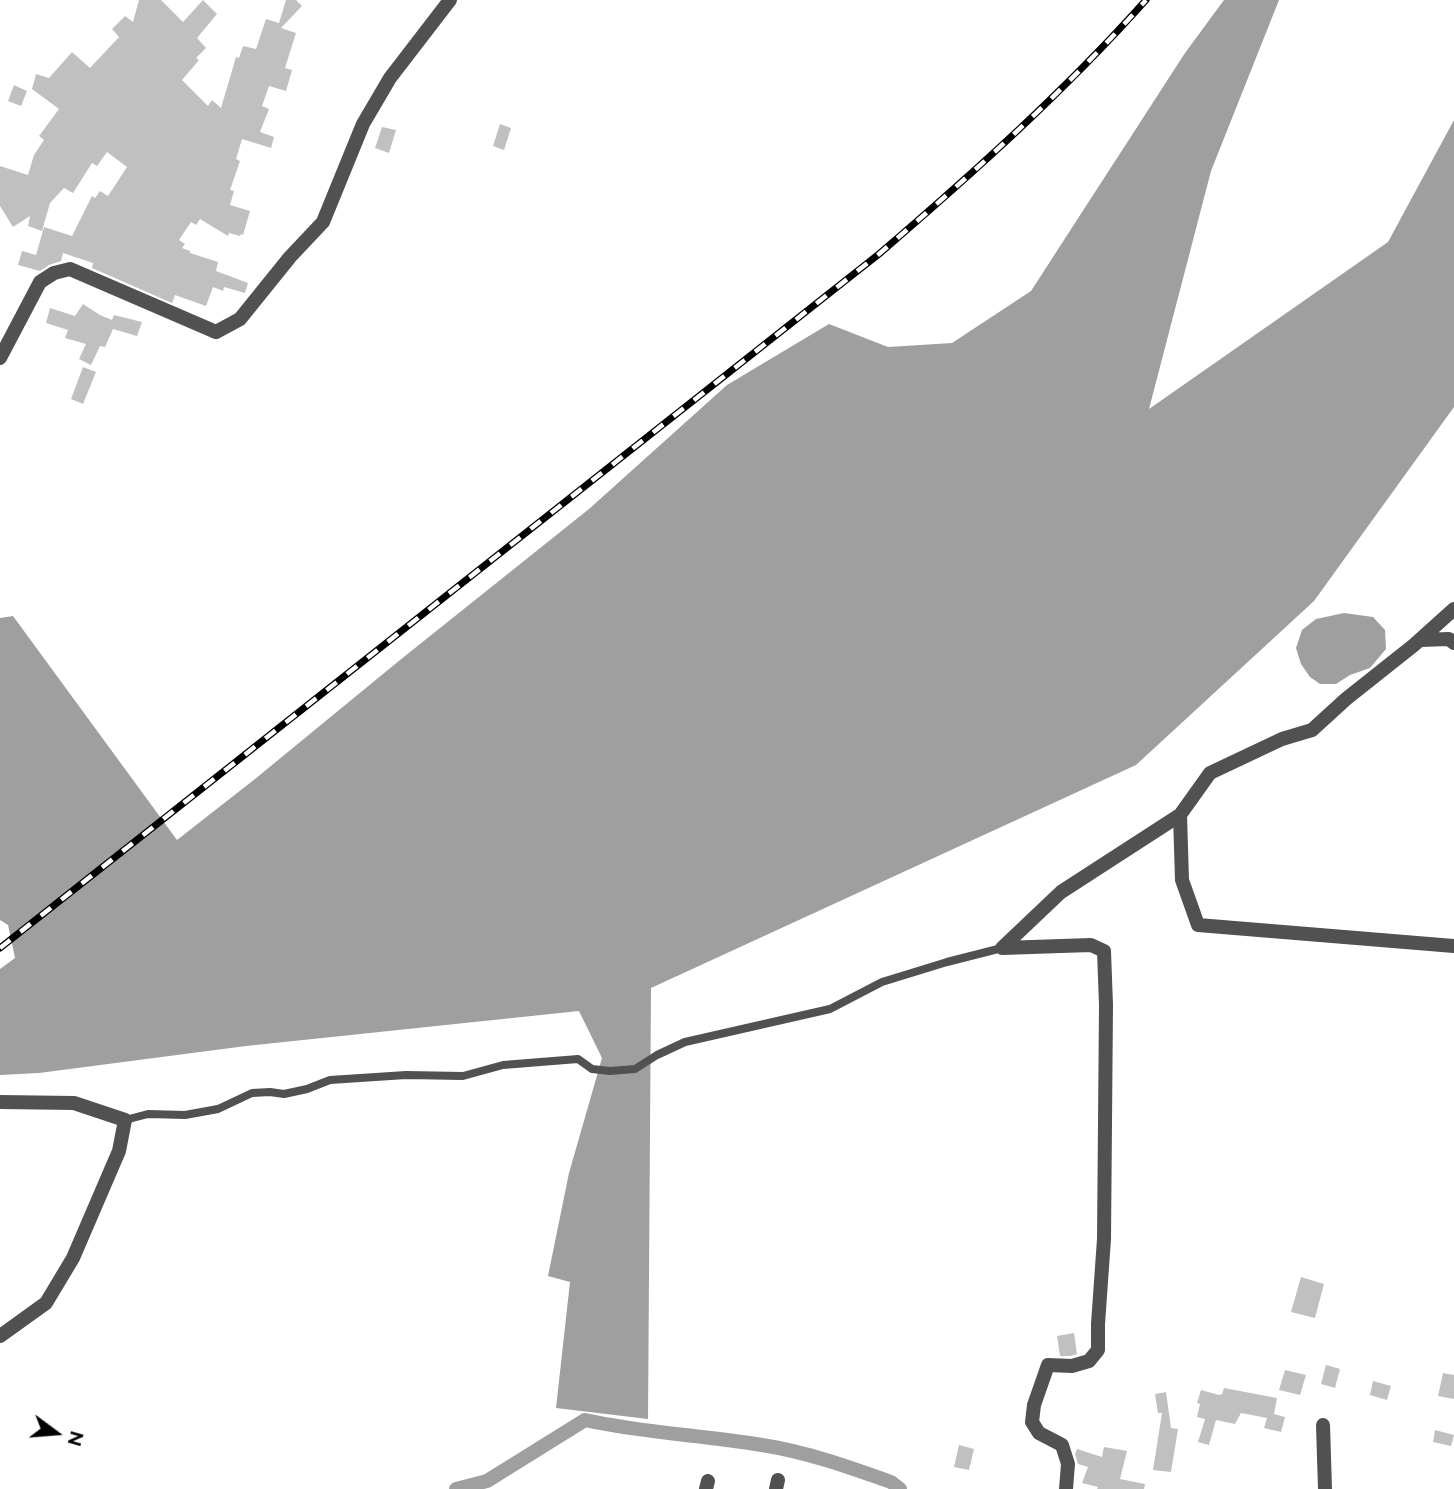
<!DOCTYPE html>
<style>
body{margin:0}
#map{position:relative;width:1454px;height:1489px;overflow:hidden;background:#fff;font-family:Raleway,sans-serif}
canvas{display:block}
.north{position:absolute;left:21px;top:1398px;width:70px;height:70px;-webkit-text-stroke:5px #fff;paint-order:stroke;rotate:106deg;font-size:19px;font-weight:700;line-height:28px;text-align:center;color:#000}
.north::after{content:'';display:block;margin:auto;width:24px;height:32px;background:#000;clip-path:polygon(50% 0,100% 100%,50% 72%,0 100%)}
</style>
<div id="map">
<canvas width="1454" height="1489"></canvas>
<div class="north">N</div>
</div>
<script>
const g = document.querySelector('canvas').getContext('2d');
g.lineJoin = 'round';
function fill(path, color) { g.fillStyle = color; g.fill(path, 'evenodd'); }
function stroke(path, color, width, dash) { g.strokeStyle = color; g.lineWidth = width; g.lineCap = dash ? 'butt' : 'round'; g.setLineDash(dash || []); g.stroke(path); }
fill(new Path2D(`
 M1224,0H1279L1211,171L1149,409L1388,242L1454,120V407L1314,601L1136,765L651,988L648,1419L556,1408L570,1282L548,1276L569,1173L602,1058L579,1011L246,1046L39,1073L0,1075V969L15,958L8,925L0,920V618L13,616L177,840L255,779L400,660L589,509L727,385L829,324L888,347L952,343L1031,291L1185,53Z
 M1344,613L1373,617L1385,630L1386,649L1370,668L1350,675L1336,684H1320L1310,677L1301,664L1296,648L1302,630L1316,619Z`), '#9f9f9f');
stroke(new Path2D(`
 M456,1489L487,1481L585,1420C643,1433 703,1435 762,1445C807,1452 849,1467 891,1482L900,1489`), '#9f9f9f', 14);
fill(new Path2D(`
 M139,0H161L183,22L203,0L217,14L197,38L206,48L196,58L199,60L182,80L208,106L212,100L221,108L236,57L239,58L243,46L256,49L266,19L279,23L286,0H296L302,6L281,28L296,33L285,68L292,70L286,91L269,86L262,106L269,109L260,132L274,137L271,148L242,139L236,159L240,161L230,190L234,191L230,205L250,211L243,235L241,234L240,236L229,233L228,236L200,219L196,225L191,222L179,240L185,244L182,248L190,251V253L218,262L216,271L248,283L245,293L224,287L223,291L213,287L206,306L175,295L172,303L92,268L93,263L63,253L61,261L49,265L40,271L18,265L22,251L36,255L44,227L72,236L92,196L95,198L100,191L108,196L127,167L107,152L97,166L92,163L73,193L64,188L50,203L42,231L28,226L30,216L13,227L0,206V166L28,175L34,155L44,140L39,136L59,109L32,89L36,74L49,78L72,52L90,68L119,37L112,29L125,16L133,22Z
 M14,85L27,91L21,106L8,101Z
 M500,124L511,128L504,150L493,146Z
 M382,127L396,130L389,153L375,148Z
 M83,304L100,315L112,320L114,315L142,322L137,336L113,329L105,347L100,346L91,365L79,359L86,344L65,338L68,330L46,323L50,308L75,316Z
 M83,367L96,372L83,404L71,399Z
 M1301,1277L1324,1284L1315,1318L1291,1312Z
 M1074,1333L1077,1354L1071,1356H1060L1057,1336Z
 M1326,1365L1340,1369L1335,1388L1321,1384Z
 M1285,1370L1306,1375L1300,1395L1279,1390Z
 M1443,1373L1454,1375V1399L1438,1396Z
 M1373,1381L1391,1386L1387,1400L1370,1395Z
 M1224,1388L1277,1398L1274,1414L1285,1417L1281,1432L1264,1428L1267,1418L1241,1413L1235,1424L1216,1420L1209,1445L1198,1442L1205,1419L1197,1417L1200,1404L1197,1403L1201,1390L1219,1395L1222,1394Z
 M1166,1392L1171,1428L1178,1429L1171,1472L1153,1470L1162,1413H1158L1155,1394Z
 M1435,1430L1454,1435L1451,1446L1433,1442Z
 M959,1445L974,1449L969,1470L954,1467Z
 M1104,1447L1127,1451L1120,1479L1145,1484L1144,1489H1097L1098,1487L1082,1483L1088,1467L1078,1464L1075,1454L1077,1449L1102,1457Z`), '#c0c0c0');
stroke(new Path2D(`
 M125,1120L148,1114L185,1115L218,1109L252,1093L270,1092L284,1094L307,1089L330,1080L406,1075L463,1076L503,1065L578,1059L592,1069L610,1071L635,1069L657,1055L685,1042L830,1009L882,982L947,962L1002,948`), '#515151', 8);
stroke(new Path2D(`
 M0,358L40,282L54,273L70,269L216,332L240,319L290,257L323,222L363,124L390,78L450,0
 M1420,640L1449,639L1454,643
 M1180,815L1182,880L1198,925L1454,946
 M1002,948L1091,945L1104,951L1106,1005L1104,1239L1098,1324V1350L1089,1361L1072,1366L1048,1365L1034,1405L1032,1422L1039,1433L1062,1445L1068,1464L1066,1489
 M1002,948L1061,892L1180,815L1210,773L1282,739L1312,730L1346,699L1414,645L1454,609
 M0,1102L74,1103L125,1120L119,1151L73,1258L46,1303L0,1336
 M1323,1425L1325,1489
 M706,1489L708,1481
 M776,1489L778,1480`), '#515151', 14);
const rail = new Path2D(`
 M0,948L879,254C972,174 1064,92 1146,0`);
stroke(rail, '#000', 7);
stroke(rail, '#fff', 4.5, [13]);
</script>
